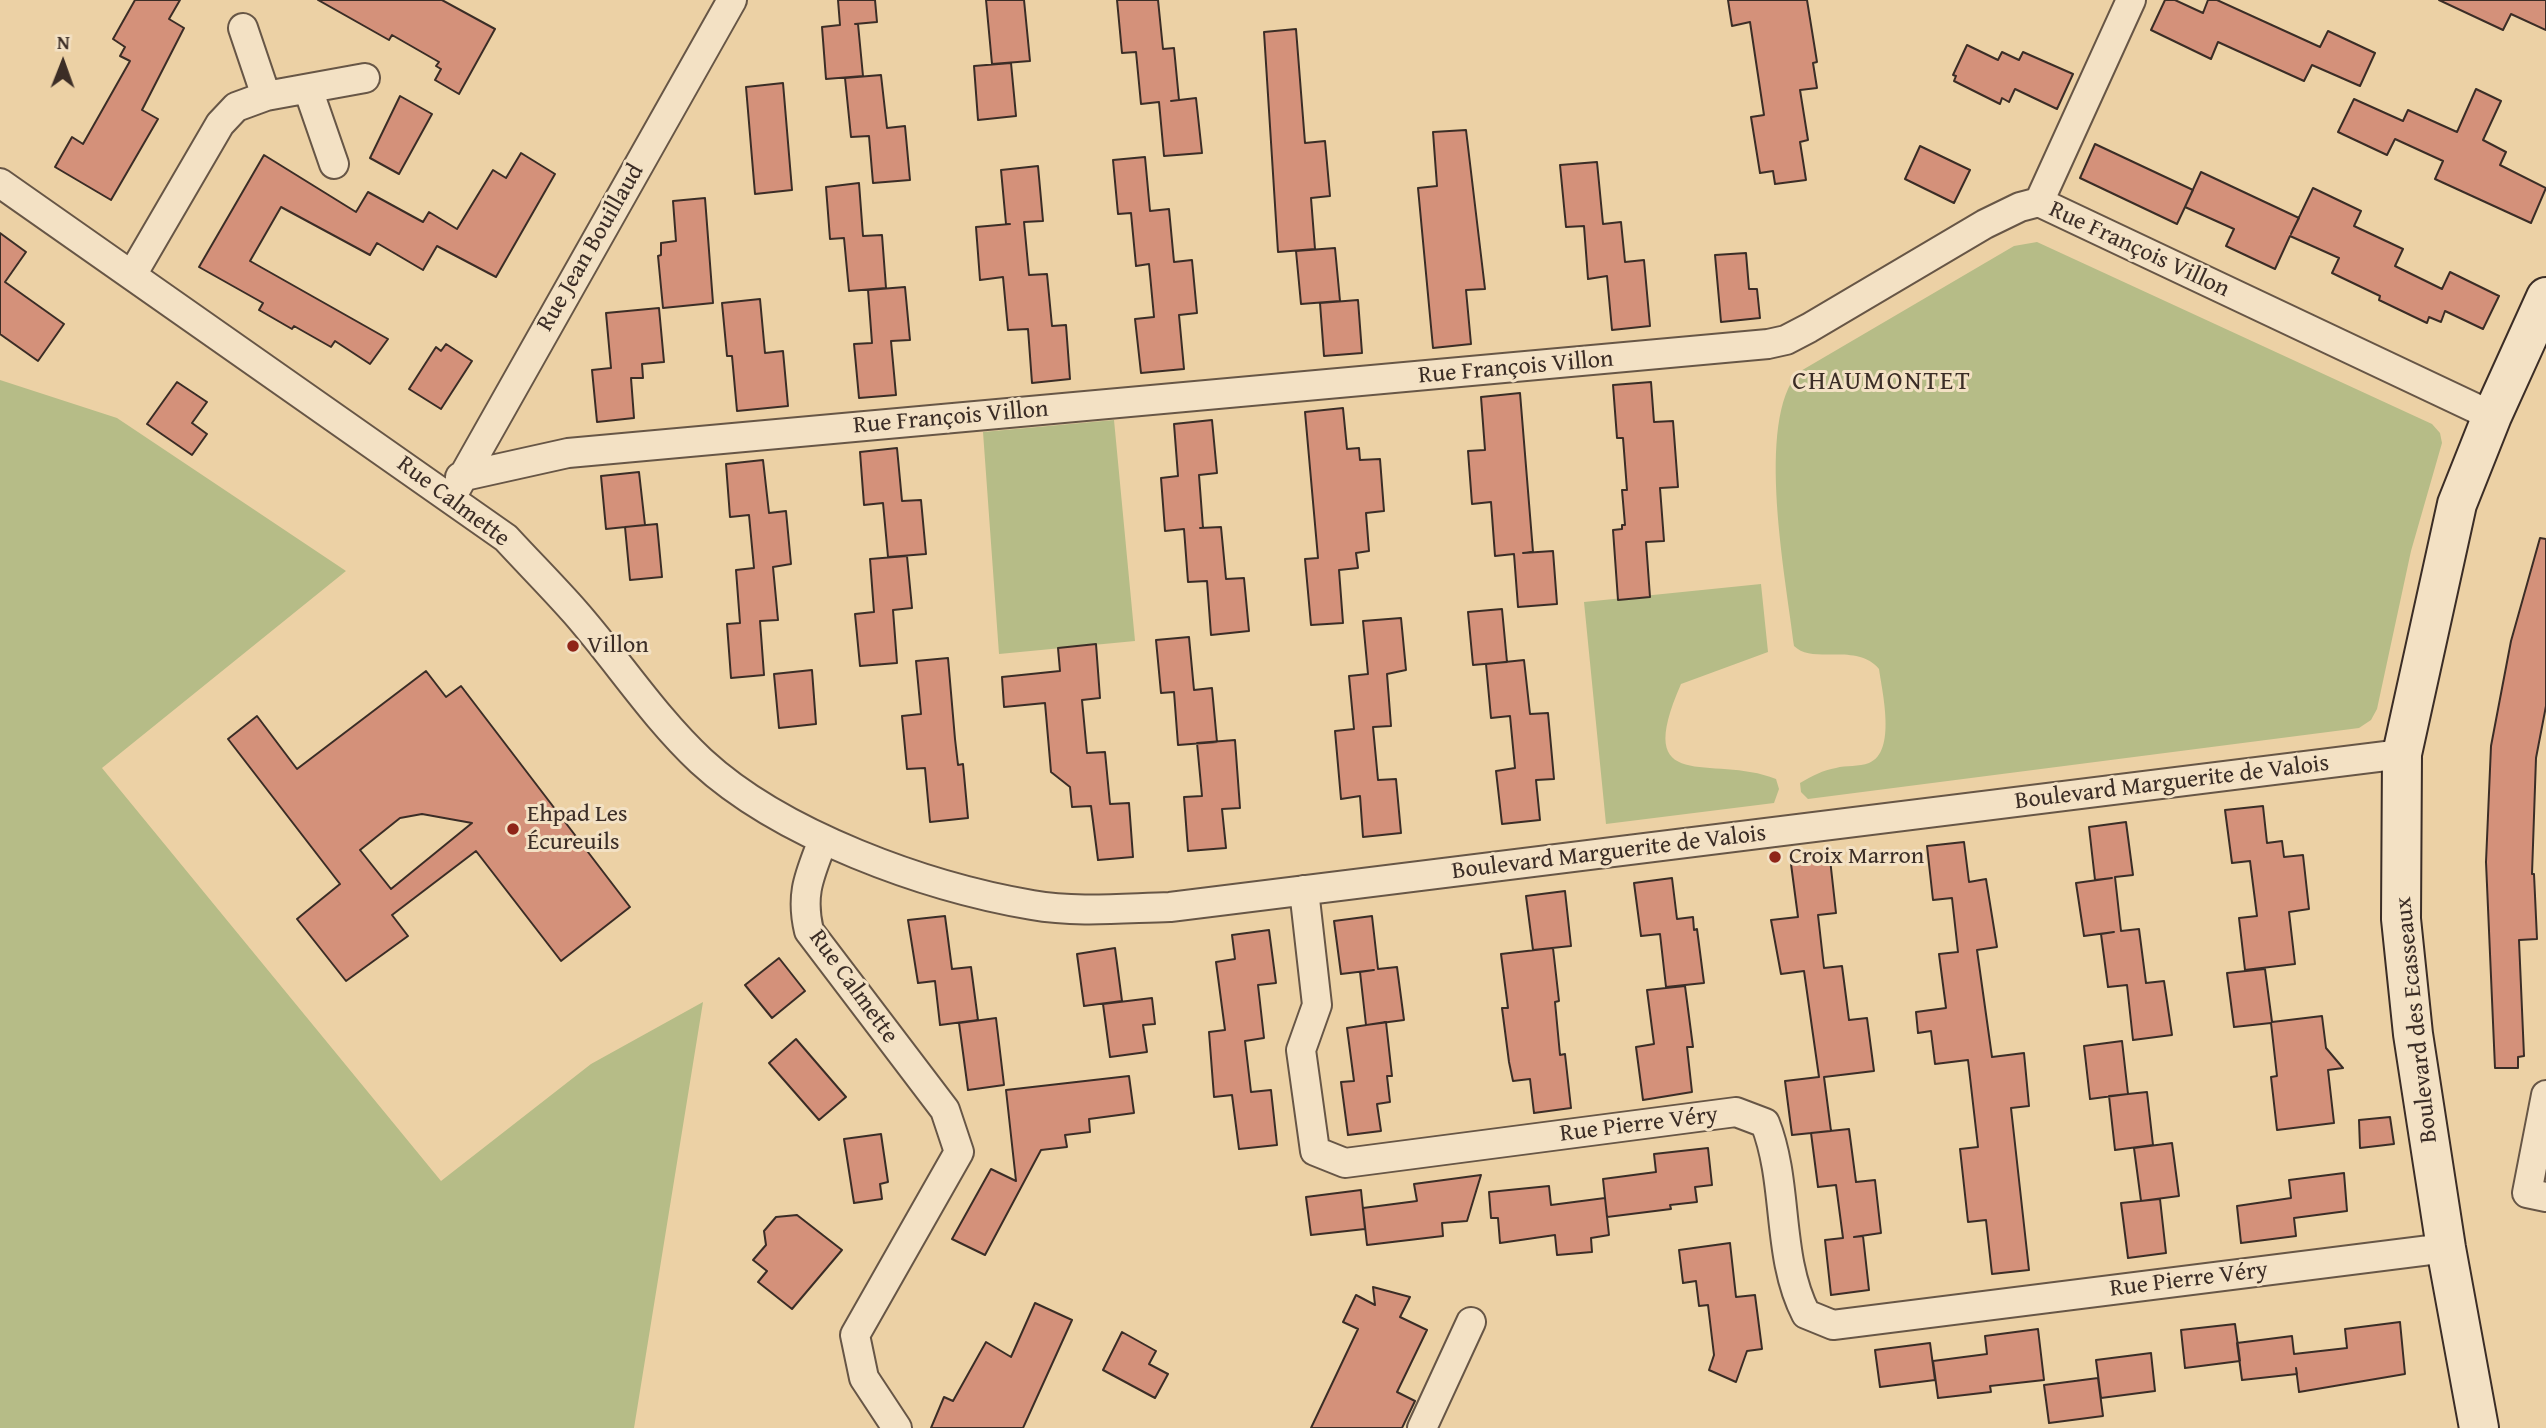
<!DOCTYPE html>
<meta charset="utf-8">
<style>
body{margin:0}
#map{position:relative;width:2546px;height:1428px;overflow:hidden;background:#ecd1a5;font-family:"Gentium Book Plus",serif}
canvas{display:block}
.north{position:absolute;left:28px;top:28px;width:70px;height:70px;-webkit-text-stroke:5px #f3e1c4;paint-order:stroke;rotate:1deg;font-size:19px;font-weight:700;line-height:28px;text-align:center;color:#3b2d26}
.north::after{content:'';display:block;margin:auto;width:24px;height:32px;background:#3b2d26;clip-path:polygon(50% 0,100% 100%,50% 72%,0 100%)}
</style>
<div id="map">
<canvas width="2546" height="1428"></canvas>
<div class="north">N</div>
</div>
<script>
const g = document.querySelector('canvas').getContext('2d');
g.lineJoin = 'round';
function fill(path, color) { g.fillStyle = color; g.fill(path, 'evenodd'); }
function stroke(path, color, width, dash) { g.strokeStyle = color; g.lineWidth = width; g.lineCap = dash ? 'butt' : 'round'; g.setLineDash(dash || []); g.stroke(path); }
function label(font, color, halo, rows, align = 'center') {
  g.font = font + ' "Gentium Book Plus",serif'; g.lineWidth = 6; g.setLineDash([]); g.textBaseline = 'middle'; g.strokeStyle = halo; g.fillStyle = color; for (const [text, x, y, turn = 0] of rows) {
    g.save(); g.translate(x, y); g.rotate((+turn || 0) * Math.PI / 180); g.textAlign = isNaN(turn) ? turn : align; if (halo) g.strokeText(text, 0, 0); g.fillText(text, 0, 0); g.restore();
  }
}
fill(new Path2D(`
 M2037,242L2432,424L2440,433L2442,443L2411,551L2377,709L2371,720L2359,728L1808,799L1801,792L1800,783C1812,776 1823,770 1836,768C1846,765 1859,767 1869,763C1897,752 1882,691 1879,669C1857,642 1813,665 1794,646C1787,583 1754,420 1799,372L2014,246Z
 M0,380L117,418L346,571L102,768L441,1181L591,1064L703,1002L634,1428H0Z
 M1114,420L1135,641L999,654L983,432Z
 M1761,584L1768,652L1681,684C1631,798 1712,753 1776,779L1779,789L1774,803L1606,824L1584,602Z`), '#b6bc87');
const building = new Path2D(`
 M135,0H180L169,19L184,28L142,110L158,119L111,200L55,167L72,137L83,144L130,61L120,56L125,47L113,39Z
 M318,0H442L495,29L459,94L435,80L441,69L436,66L439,62L392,35L389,40Z
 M838,0H875L877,22L855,24H858L863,76L826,79L822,27L840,25Z
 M986,0H1024L1030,61L992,64Z
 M1117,0H1158L1163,49L1174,48L1179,100L1171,101L1196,98L1202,153L1164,156L1159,102L1141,104L1136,52L1122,53Z
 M1728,0H1807L1817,62L1813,63L1817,88L1800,90L1808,140L1800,142L1806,180L1775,184L1773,171L1760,173L1751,117L1764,115L1750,22L1732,26Z
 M2165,0H2175L2203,13L2208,0H2217L2320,47L2328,31L2375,53L2360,86L2312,65L2304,81L2218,42L2211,59L2151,30Z
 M2439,0H2546V30L2511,14L2503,30Z
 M1296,29L1305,143L1325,141L1330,196L1311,198L1315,249L1278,252L1264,32Z
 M1967,45L1998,60L2002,52L2019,60L2023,52L2073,74L2057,109L2015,89L2009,102L2002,98L2000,104L1954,81L1956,76L1953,75Z
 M1011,63L1016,116L978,120L974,66Z
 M881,75L887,128L905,126L910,180L873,183L869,136L851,137L845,78Z
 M783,83L792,190L755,194L746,87Z
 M2476,89L2501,101L2483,140L2506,152L2500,165L2546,188L2531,223L2435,179L2443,161L2395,139L2387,155L2338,132L2354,99L2403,121L2408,110L2457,132Z
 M400,96L432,114L399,174L370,158Z
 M1466,130L1485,289L1466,290L1471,344L1433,348L1418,188L1437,186L1433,132Z
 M2095,144L2193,190L2177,224L2080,178Z
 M1920,146L1970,170L1954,203L1905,179Z
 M521,153L555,174L496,277L437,246L423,270L377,243L370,255L281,207L250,261L388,339L370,364L335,341L331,347L294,326L292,329L259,310L263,303L199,267L264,155L356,212L368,192L423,222L429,212L457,229L493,170L506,178Z
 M1145,157L1150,211L1169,209L1174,262L1192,260L1197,313L1179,315L1184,369L1141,373L1135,319L1154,317L1149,264L1136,266L1131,213L1118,214L1113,160Z
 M1597,162L1603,224L1621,222L1625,262L1644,260L1650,326L1612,330L1607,276L1588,279L1584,226L1566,227L1560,165Z
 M1038,166L1043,221L1024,222L1029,275L1047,274L1052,326L1066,325L1070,379L1032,383L1028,329L1008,330L1003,277L980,280L976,227L1010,224H1006L1001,170Z
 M2201,172L2299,218L2291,234L2313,188L2361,211L2354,226L2403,249L2395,266L2442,289L2450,272L2499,296L2483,329L2445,311L2441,322L2429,317L2427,323L2379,300L2380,296L2332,273L2339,258L2290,236L2275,269L2226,246L2234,229L2185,207Z
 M859,183L863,236L882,235L886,288L849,291L844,238L830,239L826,187Z
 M705,198L713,303L663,308L658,256L661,255V243L676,241L673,201Z
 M0,233L26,252L5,282L64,324L38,361L0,334Z
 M1335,248L1340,301L1301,304L1296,251Z
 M1746,253L1749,289H1757L1760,318L1721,322L1715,255Z
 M905,287L910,340L891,341L896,395L859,398L854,344L872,343L868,290Z
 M760,299L765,353L783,351L788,406L737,411L732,356H727L722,303Z
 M1358,300L1362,353L1324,356L1320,303Z
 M659,308L664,362L642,364L643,378H631L634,418L597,422L592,370L611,368L606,313Z
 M446,344L472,361L441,409L409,389L436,347L441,351Z
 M177,382L207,402L192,423L207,434L192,455L147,424Z
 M1651,382L1654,422L1673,421L1678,487L1660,488L1664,541L1646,542L1650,597L1618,600L1613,530L1622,529V525H1625L1622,490H1627L1623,438H1617L1613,385Z
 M1520,393L1533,552L1523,553L1553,551L1557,604L1518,607L1514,554L1495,556L1491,502L1472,504L1468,451L1485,450L1481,397Z
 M1343,408L1347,449L1359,448L1360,460L1380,459L1384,511L1366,513L1369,551L1356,553L1358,568L1339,570L1343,623L1311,625L1305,559L1318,558L1305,412Z
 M1212,420L1217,473L1199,475L1203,528H1200L1221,527L1226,579L1244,578L1249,631L1211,635L1207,581L1188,582L1184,529L1165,531L1161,478L1178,476L1174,424Z
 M897,448L902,501L921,500L926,554L888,557L883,503L864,505L860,452Z
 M763,460L769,513L786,511L791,564L773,567L778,620L760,621L764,675L731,678L727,624L740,623L736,570L754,568L749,515L730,517L726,464Z
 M639,472L645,525L606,529L601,476Z
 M657,524L662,577L630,580L625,527Z
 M2540,538L2546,539V706L2536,758L2532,874H2534L2537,939L2519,940L2524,1056L2518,1057V1068H2495L2486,862L2491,746L2511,641Z
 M907,556L912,608L893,610L897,663L860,666L855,614L874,612L870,559Z
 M1502,609L1507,662L1473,665L1468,612Z
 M1401,618L1406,670L1387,674L1391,726L1373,727L1378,780L1396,779L1401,833L1363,837L1360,796L1341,799L1335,731L1354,729L1349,676L1368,674L1363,621Z
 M1189,637L1194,690L1212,688L1217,742L1178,745L1174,692L1161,693L1156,640Z
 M1096,644L1100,698L1082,700L1087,753L1105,752L1110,804L1129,803L1133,857L1098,860L1091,806L1072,807L1070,787L1051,772L1045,703L1004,707L1002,677L1060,671L1058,648Z
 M948,658L955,739L958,765L963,764L968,818L930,822L925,768L907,769L902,716L921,714L916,661Z
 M1524,660L1530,714L1548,713L1554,779L1536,780L1540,820L1502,824L1496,771L1515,768L1510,716L1491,718L1486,664Z
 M812,670L816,724L779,728L774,674Z
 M426,671L446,697L461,686L630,907L561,961L476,851L392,915L408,936L346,981L297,919L340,884L228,739L257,716L297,769ZM422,814L472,823L391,889L360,850L400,818Z
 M1235,740L1240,808L1222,809L1226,848L1188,851L1184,797L1202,796L1197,743Z
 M2263,806L2267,843L2282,841L2284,857L2303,855L2309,909L2289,912L2295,964L2245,970L2239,918L2257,916L2250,861L2232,863L2225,810Z
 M2126,822L2133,875L2115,877L2121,931L2139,929L2146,983L2164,981L2172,1035L2133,1040L2127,985L2108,987L2101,934L2114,932L2084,936L2076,883L2112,878L2095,880L2089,827Z
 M1964,842L1969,882L1986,879L1997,947L1977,950L1992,1057L2024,1053L2029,1106L2011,1108L2029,1270L1992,1274L1986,1220L1968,1222L1960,1149L1978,1147L1968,1060L1935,1064L1931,1031L1918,1033L1916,1012L1946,1008L1939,954L1958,952L1952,898L1933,900L1927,846Z
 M1830,859L1836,913L1818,915L1824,968L1842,966L1849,1020L1867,1018L1874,1071L1824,1077L1831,1131L1792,1135L1785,1081L1819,1077L1804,971L1781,974L1771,920L1798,917L1791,864Z
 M1672,878L1677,919L1693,917L1694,930L1697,929L1704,983L1666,987L1660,934L1641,936L1634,883Z
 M1565,891L1571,946L1533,950L1526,896Z
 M945,916L952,969L971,967L978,1020L940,1025L935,981L918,983L908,920Z
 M1372,916L1378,969L1397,967L1404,1020L1366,1025L1360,972L1374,970L1341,974L1334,921Z
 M1269,930L1276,983L1258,985L1264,1038L1245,1041L1251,1092L1271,1090L1277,1145L1239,1149L1232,1095L1214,1097L1209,1032L1225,1030L1216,962L1235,959L1232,935Z
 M1115,948L1122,1001L1084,1006L1077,954Z
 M1553,948L1559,1001L1555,1002L1560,1055L1565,1054L1571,1108L1534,1113L1530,1079L1513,1081L1509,1062L1502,1008H1508L1501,954Z
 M779,958L805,991L772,1018L745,985Z
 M2265,969L2272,1022L2322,1016L2326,1048L2343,1068L2328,1070L2334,1123L2277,1130L2271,1077L2277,1076L2271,1023L2234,1027L2227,973Z
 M1685,986L1693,1047H1687L1692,1092L1643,1100L1636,1047L1654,1044L1647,990Z
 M1152,998L1155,1024L1143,1025L1147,1052L1110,1057L1103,1004Z
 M996,1018L1004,1085L968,1090L959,1023Z
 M1386,1022L1392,1076H1387L1390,1102L1377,1104L1381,1131L1348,1135L1341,1082L1354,1081L1347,1028Z
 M796,1039L846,1097L819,1120L769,1063Z
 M2122,1041L2128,1094L2090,1099L2084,1046Z
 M1129,1076L1134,1113L1089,1119L1090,1132L1065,1135L1067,1147L1041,1150L985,1255L952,1239L991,1169L1016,1181L1006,1090Z
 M2147,1092L2153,1145L2115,1150L2109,1096Z
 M2390,1117L2394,1144L2360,1148L2359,1120Z
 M1849,1129L1856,1182L1875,1180L1881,1233L1854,1237L1863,1236L1869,1290L1831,1295L1825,1240L1843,1238L1836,1185L1818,1187L1811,1133Z
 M881,1134L888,1182L880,1184L882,1199L854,1203L844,1139Z
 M2172,1143L2179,1196L2141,1201L2134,1148Z
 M1708,1148L1712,1185L1695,1187L1697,1202L1670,1205L1671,1209L1607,1217L1603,1179L1656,1172L1654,1154Z
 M2344,1173L2347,1211L2294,1218L2296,1236L2241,1243L2237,1206L2291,1198L2289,1180Z
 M1481,1175L1467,1221L1442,1223L1443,1236L1367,1245L1363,1208L1417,1201L1414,1184Z
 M1549,1186L1551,1205L1605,1198L1609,1235L1591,1238L1592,1252L1557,1255L1555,1235L1500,1243L1498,1218H1491L1489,1192Z
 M1361,1190L1365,1229L1311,1235L1306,1197Z
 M2160,1199L2166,1253L2128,1258L2121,1203Z
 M797,1215L842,1250L792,1309L758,1282L767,1271L753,1260L766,1245L764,1231L776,1217Z
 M1730,1243L1736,1297L1755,1295L1762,1349L1747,1351L1736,1382L1709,1370L1714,1355L1708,1305L1699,1306L1696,1281L1683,1283L1679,1250Z
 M1373,1287L1410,1297L1400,1317L1427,1330L1397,1392L1415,1401L1402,1428H1311L1358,1329L1343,1322L1356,1295L1375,1305Z
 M1035,1303L1072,1320L1023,1428H931L944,1397L953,1401L986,1342L1011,1357Z
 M2400,1322L2405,1374L2299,1392L2296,1368L2297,1374L2242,1380L2237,1343L2292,1336L2294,1354L2347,1348L2345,1329Z
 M2235,1324L2240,1361L2185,1368L2181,1330Z
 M2038,1329L2044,1380L1990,1386L1991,1392L1938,1398L1933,1361L1987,1354L1985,1336Z
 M1122,1332L1156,1351L1149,1364L1168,1374L1155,1398L1103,1370Z
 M1930,1343L1935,1380L1880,1387L1875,1350Z
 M2151,1353L2155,1391L2101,1398L2096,1360Z
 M2098,1378L2103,1416L2049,1423L2044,1385Z`);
fill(building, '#d4917a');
stroke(building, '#3b2d26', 2);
const street = new Path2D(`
 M243,28L266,96
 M308,89L334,164
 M0,183L506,538C529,563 553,587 575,612C618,661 653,716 701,761C781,835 926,887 1032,905C1077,913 1125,908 1170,907L2402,754
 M2039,202L2131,0
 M132,275L220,124L236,107L266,96L365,78
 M460,477L568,453L1768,344L1786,340L1809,328L1985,224L2020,207L2039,202L2492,416
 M456,489L732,0
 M823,840C810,875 800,893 809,931L945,1110L959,1152L855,1335L864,1378L897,1428
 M1304,890L1317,1005L1301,1050L1315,1151L1345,1163L1736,1112L1765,1123C1789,1184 1776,1256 1806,1314L1833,1325L2446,1248
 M2546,1095L2527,1193L2546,1197
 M1422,1428L1471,1322`);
const secondary = new Path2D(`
 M2479,1428L2446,1248L2413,1034L2401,919L2402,754L2457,504L2492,416L2546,297`);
stroke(street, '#675646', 32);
stroke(secondary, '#3b2d26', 42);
stroke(street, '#f3e1c4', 28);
stroke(secondary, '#f3e1c4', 38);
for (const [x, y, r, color] of [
 [573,646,7,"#8f2418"],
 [513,829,7,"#8f2418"],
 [1775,857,7,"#8f2418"]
]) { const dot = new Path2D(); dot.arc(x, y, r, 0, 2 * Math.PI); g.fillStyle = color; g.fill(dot); stroke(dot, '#f3e1c4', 2.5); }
label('24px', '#3b2d26', '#f3e1c4', [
 ["Rue Jean Bouillaud",591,248,-60],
 ["Rue François Villon",2139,250,25],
 ["Rue François Villon",1516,368,-5],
 ["Rue François Villon",951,418,-5],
 ["Rue Calmette",453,502,37],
 ["Boulevard Marguerite de Valois",2172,783,-7],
 ["Boulevard Marguerite de Valois",1609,853,-7],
 ["Rue Calmette",853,987,54],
 ["Boulevard des Ecasseaux",2417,1020,-96],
 ["Rue Pierre Véry",1639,1125,-7],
 ["Rue Pierre Véry",2189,1280,-7]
]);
label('24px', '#3b2d26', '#f3e1c4', [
 ["Villon",587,646],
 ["Ehpad Les",527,815],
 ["Écureuils",527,843],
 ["Croix Marron",1789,857]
], 'left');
g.letterSpacing = '2px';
label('26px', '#3b2d26', '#f3e1c4', [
 ["CHAUMONTET",1882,382]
]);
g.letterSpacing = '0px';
</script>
